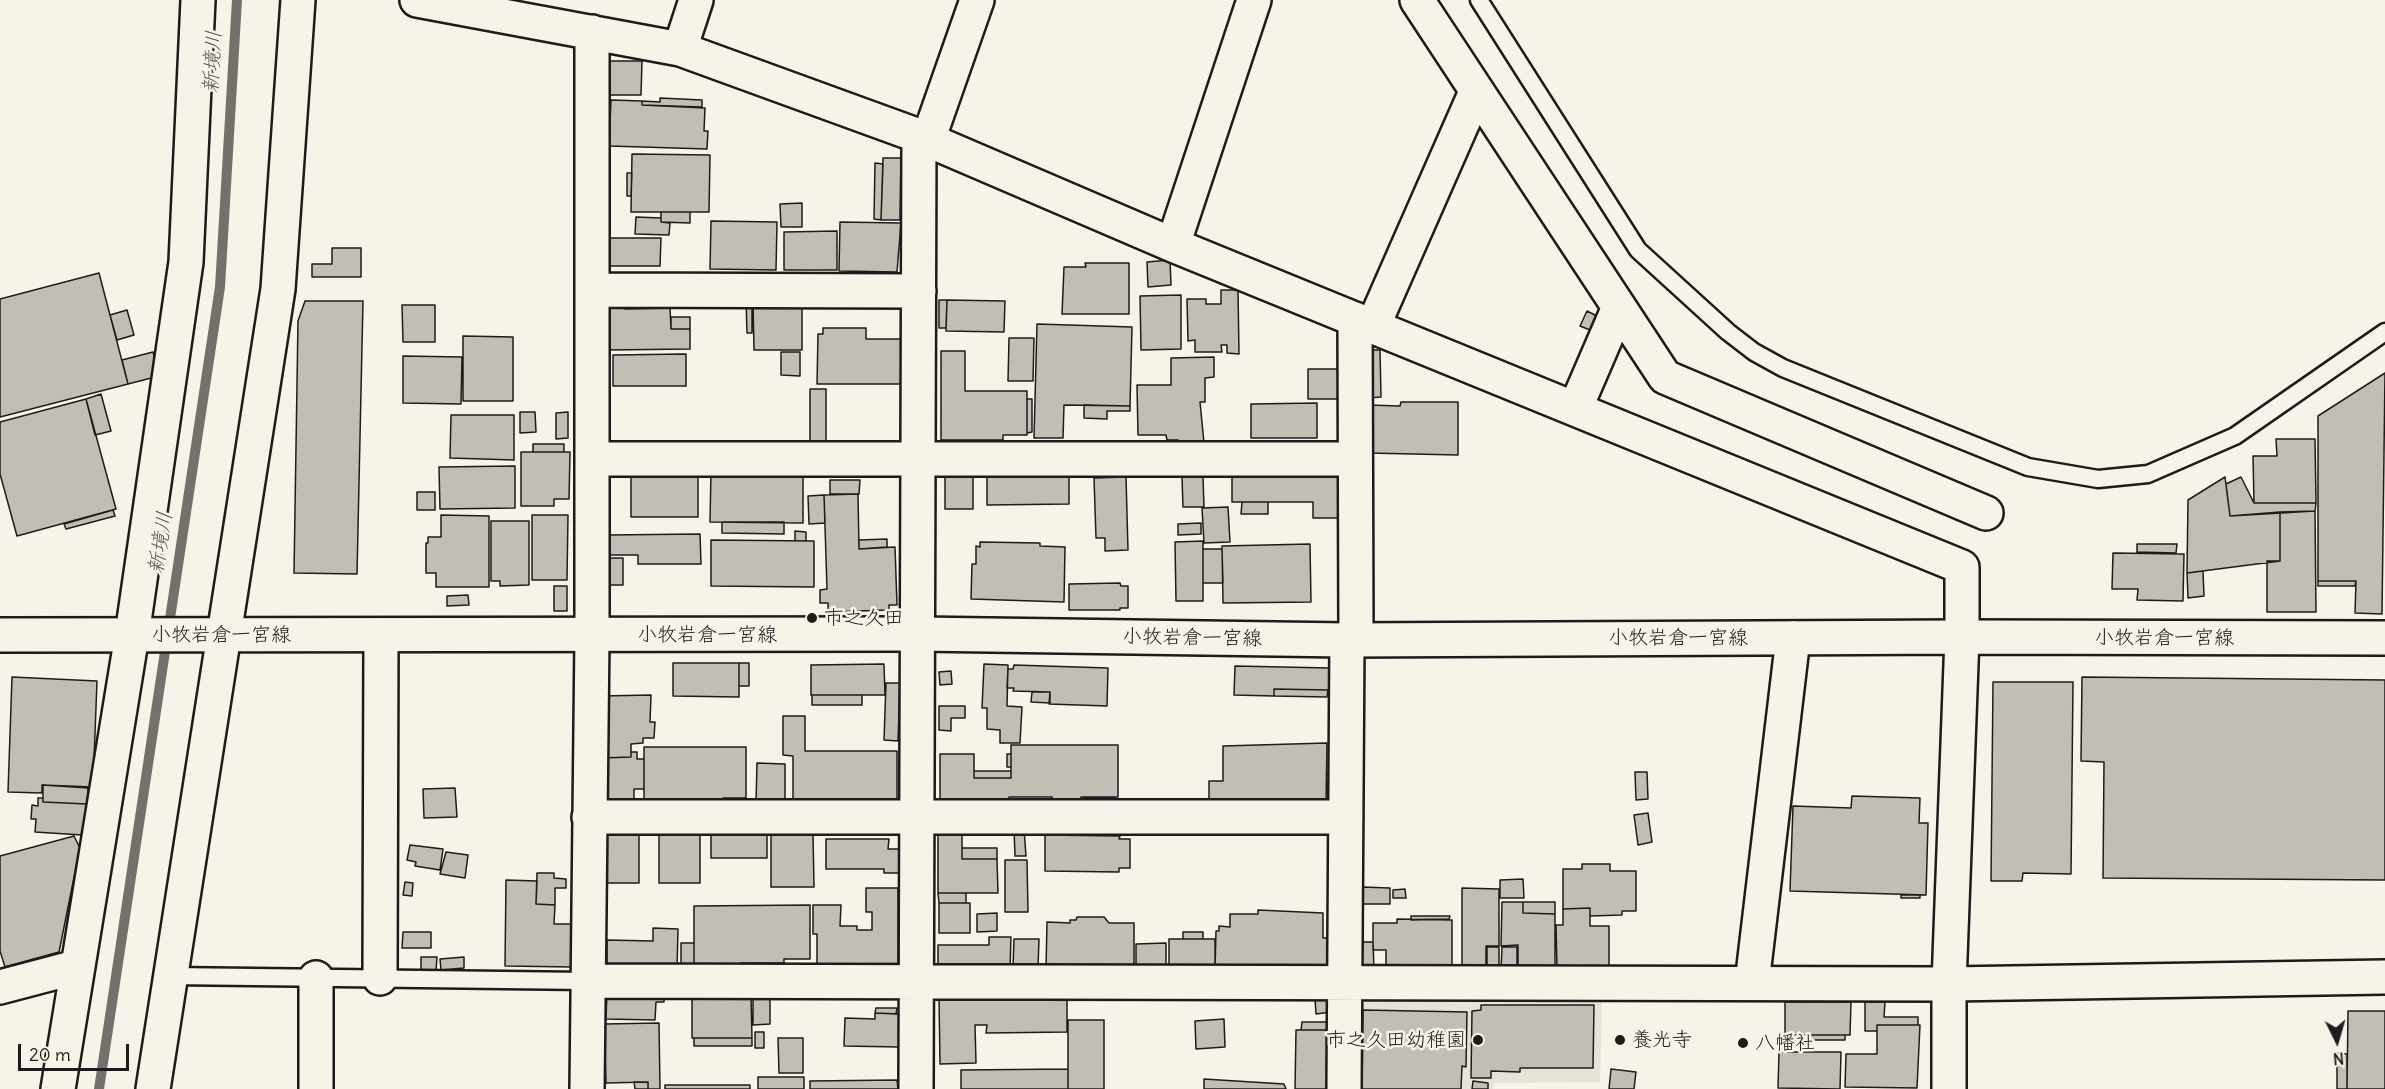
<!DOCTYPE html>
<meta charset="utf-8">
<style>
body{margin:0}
#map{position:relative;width:2385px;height:1089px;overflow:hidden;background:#f7f3e8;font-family:Delius,sans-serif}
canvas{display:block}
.north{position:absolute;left:2307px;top:1011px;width:60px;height:60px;-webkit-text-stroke:4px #f7f3e8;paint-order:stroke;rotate:175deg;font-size:16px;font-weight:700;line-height:24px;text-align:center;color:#1c1c1c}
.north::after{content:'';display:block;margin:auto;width:21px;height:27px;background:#1c1c1c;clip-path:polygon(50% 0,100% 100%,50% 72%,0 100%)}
.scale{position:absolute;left:18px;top:1044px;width:111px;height:27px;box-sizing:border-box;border:3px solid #1c1c1c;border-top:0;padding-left:8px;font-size:18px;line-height:21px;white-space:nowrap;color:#1c1c1c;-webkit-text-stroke:4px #f7f3e8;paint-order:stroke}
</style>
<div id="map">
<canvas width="2385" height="1089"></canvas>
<div class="north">N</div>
<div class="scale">20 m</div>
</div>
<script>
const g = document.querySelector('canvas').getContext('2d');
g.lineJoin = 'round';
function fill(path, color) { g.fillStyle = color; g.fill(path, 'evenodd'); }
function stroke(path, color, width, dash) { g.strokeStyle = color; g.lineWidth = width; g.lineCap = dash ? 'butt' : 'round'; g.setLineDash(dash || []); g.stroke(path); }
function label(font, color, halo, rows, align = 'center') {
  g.font = font + ' Delius,"Klee One",sans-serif'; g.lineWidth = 5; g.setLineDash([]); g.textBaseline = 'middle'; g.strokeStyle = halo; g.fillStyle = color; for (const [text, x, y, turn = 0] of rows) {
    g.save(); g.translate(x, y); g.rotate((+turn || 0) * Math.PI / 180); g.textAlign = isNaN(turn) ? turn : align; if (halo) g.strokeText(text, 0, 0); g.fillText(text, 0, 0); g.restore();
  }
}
fill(new Path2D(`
 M1602,997L1600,1082L1494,1083L1493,1089H1355V998Z`), '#e6e3d9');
stroke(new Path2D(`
 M99,1089L220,287L237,0`), '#72716c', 10);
const building = new Path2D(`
 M609,61H642L641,95H608Z
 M660,98L702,100V107L642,105V101L660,102Z
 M611,100L642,101V105L705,108L704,131H708L707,149L609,146Z
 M632,154L710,155L709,212H631Z
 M883,158H901L900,220H881Z
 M875,163L883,164L881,220L874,219Z
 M627,173H632L631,196H627Z
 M802,203V227H781L780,204Z
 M661,212H690V223L661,222Z
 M636,217L661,218V222L670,223L669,235L635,234Z
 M711,221L777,222L776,270L710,269Z
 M840,222L901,223L897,272L839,271Z
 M837,231V270H784V232Z
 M610,238H661L660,266H610Z
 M332,248H361V277H312V264H332Z
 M1170,260L1171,285L1148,287L1147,262Z
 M1085,263H1129V314H1062L1064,267H1086Z
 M99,273L128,384L0,417V299Z
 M1221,290H1238L1239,354L1227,353V345H1221L1222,352H1195V340L1188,341L1187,299H1206V304H1221Z
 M1181,295V349L1141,350L1140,296Z
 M625,300V309L670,308L671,329H690V349L608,350V301Z
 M746,300H752V333H747Z
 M939,300H947L946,328H939Z
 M947,300L1005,301L1004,332L946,331Z
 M305,301H363L357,574L294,573L298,321Z
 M753,302H802V350H754Z
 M402,305H435V342H403Z
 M127,310L134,335L117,340L110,315Z
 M1587,311L1601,318L1595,332L1580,326Z
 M671,317H690V329H671Z
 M1037,324L1132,327L1130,406L1064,405L1063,438H1034Z
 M823,328H866V339H902L901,384H817L818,334H823Z
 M463,336L513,337V401H463Z
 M1009,338H1034L1033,381H1008Z
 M1367,350H1380L1381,397L1368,398Z
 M941,351H965V391H1027V435H1003V440H941Z
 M153,352L159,376L128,384L122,360Z
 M781,352H800V376L781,375Z
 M686,354V386H613V355Z
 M403,356L462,357L461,404L403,403Z
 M1214,357V377L1205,378V402H1200L1204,443H1178V440H1167L1166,435H1138L1137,385H1171V358Z
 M1308,369H1339V399H1308Z
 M2385,373L2382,614L2355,613L2356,581H2318V416Z
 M810,389H826V441H810Z
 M101,394L111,431L95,435L86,399Z
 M86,399L116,509L17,536L0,474V422Z
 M1027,399H1032V432L1027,433Z
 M1401,402H1458V455L1368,453V405L1400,406Z
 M1317,403V438H1251V404Z
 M1084,405L1130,406V411H1107V419L1084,418Z
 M520,412H535L536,432L520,433Z
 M568,412V438L556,439V413Z
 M451,415H514V460L450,458Z
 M2276,439H2315L2316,503H2254L2253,456H2277Z
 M533,444H564V452H533Z
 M521,452H570L569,499H554V506H521Z
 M515,466V508L440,509L439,467Z
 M1232,468H1338V518H1313V502H1232Z
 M945,469H973V509H945Z
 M711,471H803V523L710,522Z
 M987,471H1069V504L987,505Z
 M631,475H698V517H631Z
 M1126,477L1128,550L1105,551V538H1096L1094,478Z
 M1182,477H1203L1204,507H1183Z
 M2225,477L2230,516L2280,512V561L2187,573L2188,500Z
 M2241,477L2254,503H2316L2315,511L2230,516L2226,484Z
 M830,480H860L859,494H830Z
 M417,492H435V510H417Z
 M858,494L859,549L895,547L897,605H889V610L828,612V603H820V590L827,589L824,495Z
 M824,495L825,523L809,524L808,496Z
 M1242,502H1268V514H1241Z
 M1228,507L1230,542L1204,543L1202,508Z
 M113,510L115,516L66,529L64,524Z
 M2315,511L2316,612H2267V561H2280V512Z
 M441,515L489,516V587H436V573H426V543H428V537H441Z
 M532,515H568L567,580H532Z
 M491,521H529V585L500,586V581H491Z
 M722,522H784V534L722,533Z
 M1201,523V534L1178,535V524Z
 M795,531L806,532V541H795Z
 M700,534L701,564H638V555H608L607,535Z
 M887,539V547L859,549V540Z
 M711,540L814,541V587L711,586Z
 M1203,541V601H1176L1175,542Z
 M980,542L1040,543V546L1065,547L1064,602L971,599L972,564H976V546L980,547Z
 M1310,544L1311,602L1223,603L1222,546Z
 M2137,544H2177L2176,553L2137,552Z
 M1203,549H1222L1223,583H1203Z
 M2113,553L2184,554L2183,601L2137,600L2138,589H2112Z
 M608,558H623V585H609Z
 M2203,571L2204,596L2188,598L2187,573Z
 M2318,581H2356L2355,586H2318Z
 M1120,583L1121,586H1128V608H1120V610H1069V584Z
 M554,586H567V611H554Z
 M468,595L469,605L447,606V596Z
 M673,663H739V697L673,696Z
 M739,663H749V686H739Z
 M884,664L885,695H811V665Z
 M984,664L1008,665L1007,706L1022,707L1020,743H1000V730L987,729V708H982Z
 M1014,665L1108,668L1107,706L1049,704L1050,692L1013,691L1014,688H1007L1008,669H1013Z
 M1235,666L1329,668V690L1274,689V696L1234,695Z
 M951,671L952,684L940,685L939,672Z
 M12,677L97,681L93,787L42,785V793L8,792Z
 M2082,677L2385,680V880L2103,878L2104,762L2081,761Z
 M1993,682H2073L2071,874L2023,873L2022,881H1991Z
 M886,683H900L898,741L884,740Z
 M1274,689L1328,690L1327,697L1274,696Z
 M1032,692H1050V703L1031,702Z
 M651,695L650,722H655L654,738H643V743L631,744V757L601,758V696Z
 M812,695H862V705H812Z
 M939,706H965V718H951V731L939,730Z
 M783,716H805V751H897V801H793V756L783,755Z
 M1327,743L1326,803L1209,805V781H1223V746Z
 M1011,745H1118V797L1053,800L1052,797H1009V804L940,805V754H974V778H1011Z
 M644,747H746V798H723V803H644Z
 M631,752H637V759H644V789H634V804H601V758L631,757Z
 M1007,754H1011V767H1007Z
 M757,763L785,764V803H756Z
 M974,771H1011V778H974Z
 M1635,772H1647L1648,799L1636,800Z
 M43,785L88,788L87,804L43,802Z
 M455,788L457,817L424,818L423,789Z
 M1852,796L1920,798L1919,823H1928L1926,895L1790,891L1793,806L1851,808Z
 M1081,797H1116V800L1081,801Z
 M38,798H43V802L87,804L82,835L35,832L36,819H31L32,805L38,806Z
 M1648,813L1652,842L1638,845L1634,815Z
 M602,827L639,828V883H602Z
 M659,828H700V883H659Z
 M938,829H962V859H997L998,893H938Z
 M1014,829H1024L1026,856H1015Z
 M711,832H767V858H711Z
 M813,833L814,887H771V834Z
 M1045,835L1120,836L1119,839H1130V868H1119V872L1045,871Z
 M74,836L80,848L59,952L5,967L0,951V856Z
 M826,839H889L888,849H903V873H884V869H826Z
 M410,845L443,849L440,870L415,866L416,862L407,860Z
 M962,848H997V859H962Z
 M446,852L468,855L465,878L440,874Z
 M1005,860H1027L1028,912H1005Z
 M1582,864H1610V871H1636V911H1622V915L1590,916V908L1563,909V869H1582Z
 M537,873H554V878L566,879V888H555V905L536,904Z
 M1523,879L1524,898H1500V880Z
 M506,880L537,881L536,904L555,905L554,924H572V967L505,966Z
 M405,882L413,883L412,896L403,895Z
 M1362,887L1390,888V904H1361Z
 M866,888H898V966L817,970V934H813V905H841L840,926H857V930H872V912H866Z
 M1462,888L1499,889V946H1486V965L1462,966Z
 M1405,889L1406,898H1393V890Z
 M938,893H966V903H939Z
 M1901,895H1920V898H1901Z
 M1502,902H1523V913L1555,914V969H1518V945L1501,946Z
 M1523,902H1555V914L1523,913Z
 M939,903H970V933H939Z
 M810,905V959H784V963H741V971H694V906Z
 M1590,908V926H1609V968L1557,969L1556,925H1563V909Z
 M1258,910L1323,913V938H1332V969H1215L1216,931H1219V926L1230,927V914H1258Z
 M997,913V931L977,932V914Z
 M1411,916H1450L1449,919L1411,920Z
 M1077,917H1104L1109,923H1134V970L1046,969L1047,922L1070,923V920H1076Z
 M1397,919L1452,920V967H1386V950H1373V923H1397Z
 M653,928L678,929L677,970L607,969V940L653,941Z
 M403,932H431V948H402Z
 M1183,932H1203V939H1183Z
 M989,937H1011L1010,969H938V945H989Z
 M1014,939H1039L1038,968L1013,967Z
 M1169,939H1215V966H1169Z
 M1361,942H1373L1374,969H1361Z
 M681,943H694V971L681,970Z
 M1166,943V970L1136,969V944Z
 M1487,947H1499V969H1487Z
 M1502,947H1517V970L1501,969Z
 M421,957H437L436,971L421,972Z
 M464,957V968L441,970L440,959Z
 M607,991L664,992V1002H656L655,1020L606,1019Z
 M751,996L752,1038H692V997Z
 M753,996H770V1024L753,1025Z
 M1067,997V1032L986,1033L987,1025H975L976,1063L940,1064L939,998Z
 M1329,998L1331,1012L1316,1014L1315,999Z
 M1785,1002H1851L1850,1035H1785Z
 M1865,1002H1885L1884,1017H1918V1025H1877V1031H1865Z
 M1481,1005H1594L1593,1068H1520V1072L1491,1071V1078H1471L1472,1011L1481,1010Z
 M876,1008H897L896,1014L875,1013Z
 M1363,1010L1467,1012L1466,1067L1462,1066L1461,1089H1362Z
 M2348,1011H2385V1089H2347Z
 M875,1013L899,1014V1047L844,1046L845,1018L875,1019Z
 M1224,1019L1225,1047L1196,1049L1195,1021Z
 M1068,1020H1104V1089H1068Z
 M1302,1022H1329L1330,1030H1301Z
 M659,1023L660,1089H648V1082L606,1083L604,1024Z
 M1877,1025H1920L1917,1088L1845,1087L1846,1054H1877Z
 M1296,1030H1333L1332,1089H1295Z
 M755,1032H764V1048H755Z
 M1787,1035H1845V1040H1787Z
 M694,1038H752V1046H694Z
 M778,1038H803V1073H779Z
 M1779,1052H1841L1840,1089L1778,1088Z
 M2337,1053L2347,1054V1089H2337Z
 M1068,1069V1089H961V1070Z
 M1611,1069L1636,1072L1634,1089H1609Z
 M758,1077H804V1089H758Z
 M1204,1079L1284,1084L1286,1089H1204Z
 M897,1080L898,1089H810V1081Z
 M1473,1081L1488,1083V1089H1472Z
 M634,1082H648V1089H635Z
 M665,1085H750V1089H665Z`);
fill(building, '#c0beb5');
stroke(building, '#1c1c1c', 1.5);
const lane = new Path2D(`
 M1479,0L1638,250L1728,332L1754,352L1783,368L2028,467L2098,479L2148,474L2235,436L2385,332
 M170,976L587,981`);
const street = new Path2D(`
 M417,0L680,49L919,136L1173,245L1962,567V637
 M1417,0L1665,377L1986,513
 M680,49L696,0
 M928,140L977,0
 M1173,245L1254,0
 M592,290L919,291
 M1355,319L1356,640
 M1373,326L1476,92
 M1575,409L1619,307
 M592,459H1355
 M589,817H1346
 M380,978L381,635
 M587,981L1949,984L2385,977
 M1752,983L1793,638
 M0,987L76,967
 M58,1089L132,635L186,262L198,0
 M153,1089L278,289L298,0
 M316,1089V978
 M587,1089L592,636V32
 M916,1089L919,136
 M1344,1089L1347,640`);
const secondary = new Path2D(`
 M0,635L918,634L1347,640L1962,637L2385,638
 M1949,1089V984L1962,637`);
stroke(lane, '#1c1c1c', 21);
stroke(street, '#1c1c1c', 38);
stroke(secondary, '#1c1c1c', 38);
stroke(lane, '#f7f3e8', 16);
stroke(street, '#f7f3e8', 33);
stroke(secondary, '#f7f3e8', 33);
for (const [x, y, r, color] of [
 [812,618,6,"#1c1c1c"],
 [1478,1040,6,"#1c1c1c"],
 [1620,1040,6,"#1c1c1c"],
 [1743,1043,6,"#1c1c1c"]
]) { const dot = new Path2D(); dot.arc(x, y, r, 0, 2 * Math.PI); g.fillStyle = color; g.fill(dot); stroke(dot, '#f7f3e8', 2); }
label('20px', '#1c1c1c', '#f7f3e8', [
 ["市之久田",824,618],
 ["市之久田幼稚園",1466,1040,"right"],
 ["養光寺",1632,1040],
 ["八幡社",1755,1043]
], 'left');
label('20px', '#1c1c1c', '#f7f3e8', [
 ["小牧岩倉一宮線",221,635],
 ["小牧岩倉一宮線",707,635],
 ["小牧岩倉一宮線",1192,638,1],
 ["小牧岩倉一宮線",1678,638],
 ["小牧岩倉一宮線",2164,638]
]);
label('italic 21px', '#565452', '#f7f3e8', [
 ["新境川",213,62,-87],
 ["新境川",161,543,-81]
]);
</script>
